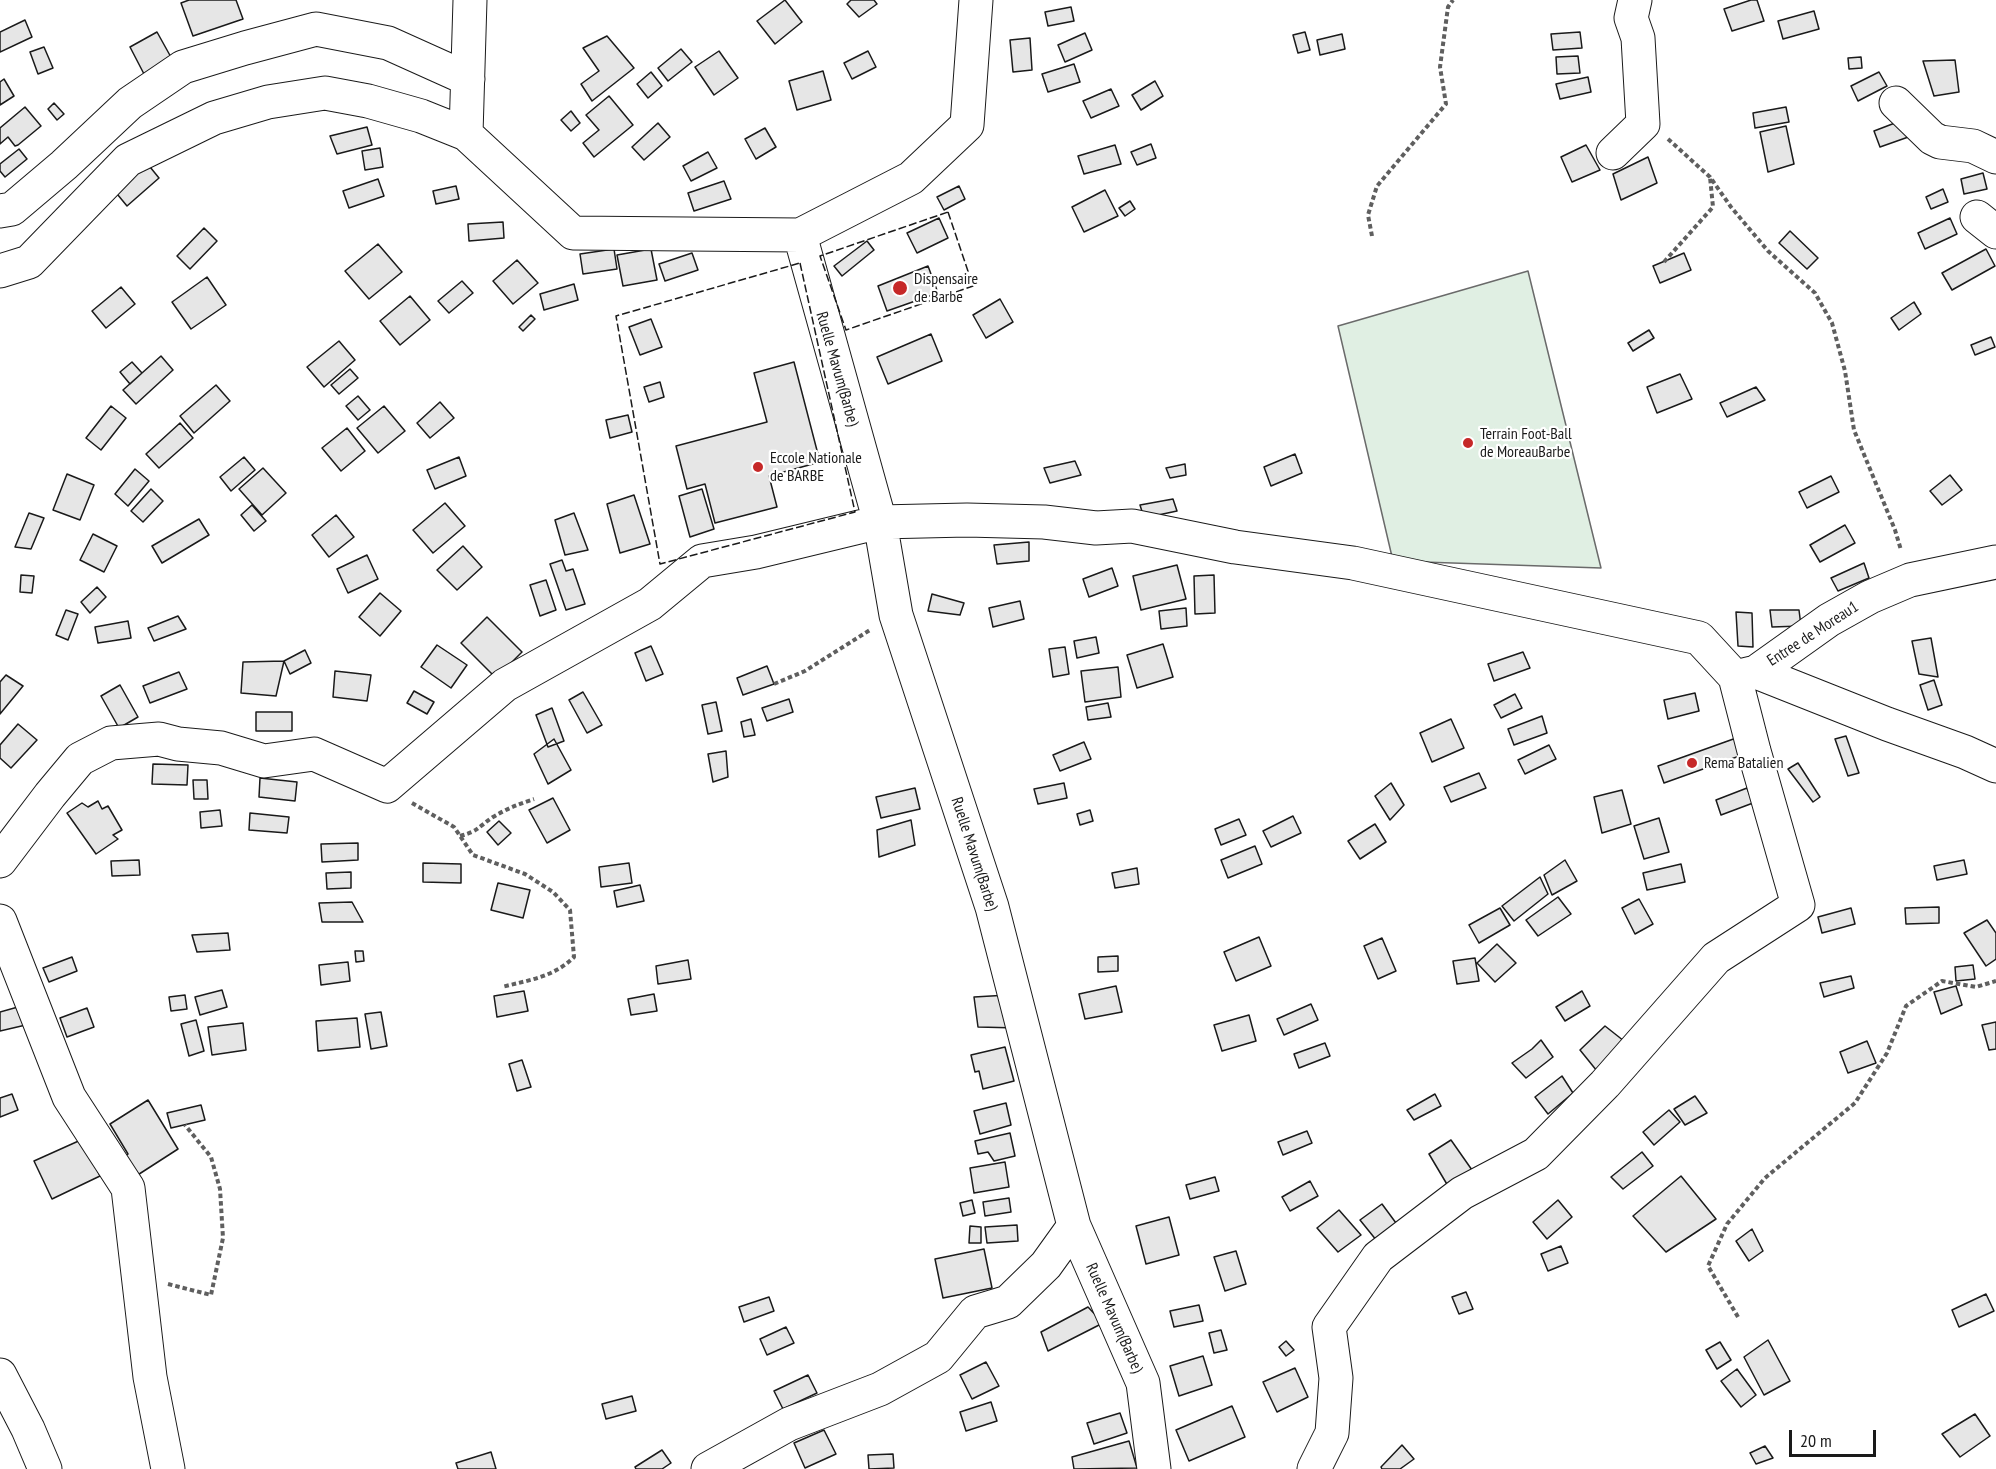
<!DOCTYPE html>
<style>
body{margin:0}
#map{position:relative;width:1996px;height:1469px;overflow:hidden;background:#fff;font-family:"PT Sans Narrow",sans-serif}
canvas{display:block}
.scale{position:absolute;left:1789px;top:1430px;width:87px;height:27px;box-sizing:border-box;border:3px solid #1a1a1a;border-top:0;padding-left:8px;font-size:18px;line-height:21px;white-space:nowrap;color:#1a1a1a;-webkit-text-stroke:4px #fff;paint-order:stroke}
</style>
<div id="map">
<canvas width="1996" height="1469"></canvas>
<div class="scale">20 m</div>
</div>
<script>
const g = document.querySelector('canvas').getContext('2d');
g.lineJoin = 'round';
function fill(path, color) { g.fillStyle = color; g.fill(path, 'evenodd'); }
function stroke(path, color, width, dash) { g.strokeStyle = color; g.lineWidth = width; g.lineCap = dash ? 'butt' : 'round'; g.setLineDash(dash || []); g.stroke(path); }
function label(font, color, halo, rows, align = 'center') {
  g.font = font + ' "PT Sans Narrow",sans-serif'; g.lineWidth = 4.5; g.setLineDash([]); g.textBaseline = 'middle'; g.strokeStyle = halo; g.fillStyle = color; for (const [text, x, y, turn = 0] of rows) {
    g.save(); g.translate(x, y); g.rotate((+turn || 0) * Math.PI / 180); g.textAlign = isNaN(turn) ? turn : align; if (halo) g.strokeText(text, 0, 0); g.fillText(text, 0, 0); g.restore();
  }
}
const green = new Path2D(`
 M1528,271L1601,568L1393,561L1338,326Z`);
fill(green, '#e0efe3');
stroke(green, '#6a6a6a', 1.5);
const building = new Path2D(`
 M189,0H236L243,19L193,36L181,3Z
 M785,0L802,22L775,44L757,21Z
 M851,0H874L877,4L859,17L847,4Z
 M1751,0H1757L1764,21L1732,31L1724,9Z
 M1071,7L1074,21L1048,26L1045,12Z
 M1814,11L1819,29L1783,39L1778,21Z
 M25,20L32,37L0,52V32Z
 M157,32L172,59L144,74L130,47Z
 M1305,32L1310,50L1298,53L1293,35Z
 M1580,32L1582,48L1553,50L1551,34Z
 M1085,33L1092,50L1065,62L1058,45Z
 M1342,34L1345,49L1320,55L1317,40Z
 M607,36L634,68L592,101L581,84L599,71L583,48Z
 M1030,38L1032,70L1013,72L1010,40Z
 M44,47L53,68L38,74L30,52Z
 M681,49L692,62L668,81L658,68Z
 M719,51L738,78L714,95L695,67Z
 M868,51L876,67L852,79L844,63Z
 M1578,56L1580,73L1557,74L1556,57Z
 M1861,57L1862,68L1849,69L1848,58Z
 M1955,60L1959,92L1934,96L1923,61Z
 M1074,64L1080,82L1048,92L1042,74Z
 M823,71L831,100L797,110L789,81Z
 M651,72L662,86L648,98L637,84Z
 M1879,72L1887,86L1858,101L1851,86Z
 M1588,77L1591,92L1560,99L1556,84Z
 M4,79L14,96L0,105V82Z
 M1155,81L1163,96L1141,110L1132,95Z
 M1111,89L1119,106L1091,118L1083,101Z
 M609,96L633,125L594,157L583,143L599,130L586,115Z
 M54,103L64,114L57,120L48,109Z
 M25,107L41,126L18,145L15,146L8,137L0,144V128Z
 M1786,107L1789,122L1755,128L1753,113Z
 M571,111L580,123L571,131L561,120Z
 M1908,118L1914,135L1880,147L1874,131Z
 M658,123L670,137L644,160L632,147Z
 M1786,126L1794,164L1768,172L1760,132Z
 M367,127L372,145L337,154L330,136Z
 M765,128L776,147L756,159L745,139Z
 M1151,144L1156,158L1137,165L1131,152Z
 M1115,145L1121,164L1084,174L1078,156Z
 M1586,145L1600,170L1572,182L1561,157Z
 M380,148L383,167L365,170L362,151Z
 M19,149L27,159L5,177L0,171V164Z
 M708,152L717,168L691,181L683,166Z
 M1648,157L1657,183L1621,200L1613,174Z
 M146,162L159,178L127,206L113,189Z
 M1983,173L1987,189L1964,194L1961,179Z
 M378,179L384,196L349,208L343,191Z
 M724,181L731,199L694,211L688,193Z
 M456,186L459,199L436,204L433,191Z
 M959,186L965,199L944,210L937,197Z
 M1943,189L1948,202L1931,209L1926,197Z
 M1105,190L1118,216L1084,232L1072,207Z
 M1130,201L1135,209L1125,216L1119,208Z
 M939,218L948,238L917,253L907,233Z
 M1950,218L1957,234L1925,249L1918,233Z
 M503,222L504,238L469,241L468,224Z
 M204,228L217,241L190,269L177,256Z
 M1790,231L1818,258L1807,269L1779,243Z
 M867,241L874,250L842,276L834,266Z
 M378,244L402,272L369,299L345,271Z
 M614,249L617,269L583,274L580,254Z
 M651,249L657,280L623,286L617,255Z
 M1986,249L1995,266L1952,290L1942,273Z
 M692,253L698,270L665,281L659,264Z
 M1684,253L1691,270L1660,283L1653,266Z
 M517,260L538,283L513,304L493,281Z
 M928,266L938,293L887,311L878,286Z
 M207,277L226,305L191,329L172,302Z
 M462,281L473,293L449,313L438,301Z
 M574,284L578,300L544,310L540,294Z
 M121,287L135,304L106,328L92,311Z
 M410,296L430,320L400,345L380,321Z
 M1000,299L1013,322L986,338L973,315Z
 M1914,302L1921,314L1899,330L1891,318Z
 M531,315L535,319L523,331L519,327Z
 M651,319L662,347L640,355L629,327Z
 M1649,330L1654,338L1633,351L1628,343Z
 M931,334L942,361L888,384L877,357Z
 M1991,337L1995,347L1975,355L1971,345Z
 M339,341L355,360L324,387L307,367Z
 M161,356L173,370L136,404L123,390Z
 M132,362L142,373L130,384L120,372Z
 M794,362L820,462L769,476L777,507L715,523L705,484L687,489L676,446L767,422L754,373Z
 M350,369L358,378L339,394L331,385Z
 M1680,374L1692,399L1657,413L1647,387Z
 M660,382L664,397L649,402L644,387Z
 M216,385L230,401L194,433L180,416Z
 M1756,387L1765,400L1727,417L1720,403Z
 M358,396L370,410L358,420L346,406Z
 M440,402L454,418L430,438L417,423Z
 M111,406L126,418L101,450L86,438Z
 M384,406L405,431L378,453L357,428Z
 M628,415L632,432L610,438L606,420Z
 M180,423L193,438L159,468L146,454Z
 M347,428L365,451L341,471L322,448Z
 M1295,454L1302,473L1271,486L1264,467Z
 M244,457L255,470L231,491L220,477Z
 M459,457L466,476L435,489L427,470Z
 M1075,461L1081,475L1050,483L1044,468Z
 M1185,464L1186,475L1170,478L1166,468Z
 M263,468L286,493L262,515L239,489Z
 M135,469L149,481L128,506L115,494Z
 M67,474L94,485L80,520L53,510Z
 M1950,475L1962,490L1942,505L1930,491Z
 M1831,476L1839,492L1807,508L1799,492Z
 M151,489L163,501L143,522L131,511Z
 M702,489L714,529L690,537L679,496Z
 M634,495L650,544L620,553L607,504Z
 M1173,499L1177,511L1144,518L1140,505Z
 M445,503L465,526L433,553L413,530Z
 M252,505L266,521L254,531L241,515Z
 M29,513L44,518L31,549L15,547Z
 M574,513L588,550L565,555L555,520Z
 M336,515L354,537L329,557L312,535Z
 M199,519L209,535L162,563L152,546Z
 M1845,525L1855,543L1820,562L1810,545Z
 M93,534L117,546L104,572L80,560Z
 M1029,542V561L997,564L994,545Z
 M463,546L482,567L457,590L437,570Z
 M367,555L378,579L348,593L337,569Z
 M562,560L566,571L573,569L585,604L566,610L550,564Z
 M1864,563L1869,578L1838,591L1831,578Z
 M1177,565L1186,599L1141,610L1133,576Z
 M1112,568L1118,586L1089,597L1083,579Z
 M21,575L34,576L32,593L20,592Z
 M1214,575L1215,613L1195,614L1194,576Z
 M546,580L556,610L540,616L530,585Z
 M97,587L106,597L90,613L81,602Z
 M380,593L401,611L380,636L359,617Z
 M932,594L964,603L960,615L928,611Z
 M1020,601L1024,619L993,627L989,608Z
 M1186,608L1187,626L1161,629L1159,611Z
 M66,610L78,614L68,640L56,635Z
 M1770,610H1799L1801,626L1772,627Z
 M1736,612L1752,613L1753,647L1738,646Z
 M178,616L186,629L154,641L148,628Z
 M487,617L522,652L496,678L461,643Z
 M128,621L131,638L98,643L95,627Z
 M1096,637L1099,653L1077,658L1074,641Z
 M1931,638L1938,677L1919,674L1912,641Z
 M1163,644L1173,677L1137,688L1127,655Z
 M437,645L467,665L451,688L421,667Z
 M651,646L663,674L646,681L635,653Z
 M1065,647L1069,674L1053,677L1049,649Z
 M305,650L311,663L290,674L284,661Z
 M1523,652L1530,668L1494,681L1488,664Z
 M284,661L276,696L241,693L243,662Z
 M767,666L774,684L743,695L737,678Z
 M1118,667L1121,697L1085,702L1081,671Z
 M335,671L371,675L367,701L333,697Z
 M179,672L187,689L150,703L143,686Z
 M6,675L23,686L0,714V682Z
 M1934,680L1942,705L1928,710L1920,685Z
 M120,685L138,717L119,728L101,696Z
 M414,691L434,702L427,714L407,703Z
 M583,692L602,725L587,733L569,700Z
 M1695,693L1699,711L1668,719L1664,700Z
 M1515,694L1522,708L1501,718L1494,705Z
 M789,699L793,712L767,721L762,708Z
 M716,702L722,731L708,734L702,705Z
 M1108,703L1111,717L1088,720L1086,707Z
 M552,708L564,741L548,747L536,715Z
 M256,712H292V731H256Z
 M1542,716L1547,733L1514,745L1508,729Z
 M751,719L755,735L744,737L741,722Z
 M1451,719L1464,748L1432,762L1420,733Z
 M18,724L37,740L11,768L0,758V745Z
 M1846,736L1859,773L1848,776L1835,739Z
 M1739,737L1745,754L1664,783L1658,766Z
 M554,739L571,770L548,784L534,754Z
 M1084,742L1091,759L1060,771L1053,755Z
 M1549,745L1556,759L1525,774L1518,760Z
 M726,751L728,777L713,782L708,754Z
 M1798,763L1820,797L1813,802L1788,769Z
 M153,764L188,765L187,785L152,784Z
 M1479,773L1486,788L1451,802L1444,787Z
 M260,778L297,782L295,801L259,797Z
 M193,780H207L208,799H194Z
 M1064,783L1067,798L1038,804L1034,789Z
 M1391,783L1404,805L1390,820L1375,796Z
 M915,788L920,809L881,818L876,797Z
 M1747,788L1753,803L1721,815L1716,800Z
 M1622,790L1631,824L1602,833L1594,797Z
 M553,798L570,830L547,843L529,810Z
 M98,801L102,809L108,806L122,830L113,835L118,839L96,854L67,813L82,803L88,807Z
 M220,810L222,826L201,828L200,812Z
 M1090,810L1093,821L1080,825L1077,814Z
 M250,813L289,817L287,833L249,830Z
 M1293,816L1301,833L1271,847L1263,831Z
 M1659,818L1669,852L1644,859L1634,826Z
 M1239,819L1246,835L1221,845L1215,829Z
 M911,820L915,845L879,857L877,830Z
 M499,821L511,833L498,845L487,832Z
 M1375,824L1386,842L1360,859L1348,841Z
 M358,843V860L322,862L321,844Z
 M1255,846L1262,864L1228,878L1221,860Z
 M139,860L140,875L112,876L111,861Z
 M1565,860L1577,881L1552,895L1544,875Z
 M1964,860L1967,874L1937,880L1934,866Z
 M423,863L461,864V883L423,882Z
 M629,863L632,883L601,887L599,867Z
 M1681,864L1685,882L1647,890L1643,873Z
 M1137,868L1139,884L1115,888L1112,873Z
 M351,872V888L327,889L326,873Z
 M1540,877L1548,894L1514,921L1502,906Z
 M498,883L530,890L523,918L491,910Z
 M640,885L644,901L617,907L614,891Z
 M1558,897L1571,914L1538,936L1526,920Z
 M1639,899L1653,924L1635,934L1622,908Z
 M352,902L363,922H322L319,903Z
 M1939,907V923L1906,924L1905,908Z
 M1500,908L1510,925L1479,943L1469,925Z
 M1851,908L1855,924L1822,933L1818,917Z
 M1987,920L1996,933V959L1986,966L1964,933Z
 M228,933L230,950L197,952L192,935Z
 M1259,937L1271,966L1236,981L1224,952Z
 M1382,938L1396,971L1378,979L1364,946Z
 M1497,944L1516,963L1495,982L1477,963Z
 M355,951H363L364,961L356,962Z
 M1118,956V971L1098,972V957Z
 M72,957L77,971L49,982L43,968Z
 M1475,958L1479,981L1457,984L1453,961Z
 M688,960L691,979L658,984L656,966Z
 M348,962L350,981L321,985L319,965Z
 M1973,965L1975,979L1956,981L1955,967Z
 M1851,976L1854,988L1824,997L1820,983Z
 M1116,986L1122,1012L1085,1019L1079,994Z
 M1956,986L1962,1005L1941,1014L1934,992Z
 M222,990L227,1007L200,1015L195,997Z
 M524,991L528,1011L497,1017L494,996Z
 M1582,991L1590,1006L1565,1021L1556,1007Z
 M654,994L657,1011L631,1015L628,999Z
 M185,995L187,1009L171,1011L169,997Z
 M1008,995L1018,1028L978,1027L974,997Z
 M1311,1004L1318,1020L1284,1035L1277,1019Z
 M25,1005L30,1024L0,1031V1012Z
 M87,1008L94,1027L67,1037L60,1018Z
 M381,1012L387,1046L371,1049L365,1014Z
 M1249,1015L1256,1041L1222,1051L1214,1025Z
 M357,1018L360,1047L318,1051L316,1021Z
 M196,1020L204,1051L189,1056L181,1024Z
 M1996,1022V1049L1989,1050L1982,1025Z
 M243,1023L246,1050L212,1055L208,1027Z
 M1605,1026L1624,1041L1597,1071L1580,1050Z
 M1541,1040L1553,1057L1526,1078L1512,1063L1532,1049Z
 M1867,1041L1876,1063L1848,1073L1840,1052Z
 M1325,1043L1330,1056L1299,1068L1294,1054Z
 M1005,1047L1014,1081L983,1089L979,1071L975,1072L971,1055Z
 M522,1060L531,1087L517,1091L509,1064Z
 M1562,1076L1573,1093L1548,1114L1535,1097Z
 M12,1094L18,1110L0,1117V1098Z
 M1435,1094L1441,1106L1414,1120L1407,1110Z
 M1695,1096L1707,1113L1685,1125L1674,1109Z
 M148,1100L178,1149L133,1178L121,1158L128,1154L110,1124Z
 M1006,1103L1011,1125L980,1134L974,1111Z
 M201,1105L205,1120L171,1128L167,1113Z
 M1669,1110L1680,1122L1654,1145L1643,1132Z
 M1307,1131L1312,1143L1283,1155L1278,1142Z
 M1010,1133L1015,1156L994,1161L988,1152L978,1154L975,1141Z
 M83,1139L100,1176L52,1199L34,1161Z
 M1451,1140L1472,1170L1448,1186L1429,1154Z
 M1642,1152L1653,1166L1623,1189L1611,1177Z
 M1005,1162L1009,1187L974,1193L970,1168Z
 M1681,1176L1716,1219L1666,1252L1633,1216Z
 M1215,1177L1219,1191L1190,1199L1186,1185Z
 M1310,1181L1318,1196L1290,1211L1282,1197Z
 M1009,1198L1011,1212L985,1216L983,1202Z
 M972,1200L975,1213L963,1216L960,1203Z
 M1558,1200L1572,1217L1547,1239L1533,1222Z
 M1382,1204L1396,1223L1377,1241L1360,1220Z
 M1339,1210L1361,1235L1338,1252L1317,1228Z
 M1169,1217L1179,1255L1146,1264L1136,1226Z
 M1017,1225L1018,1241L987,1243L985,1227Z
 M970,1226L981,1227V1243H969Z
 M1752,1229L1763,1251L1749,1261L1736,1241Z
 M1561,1246L1568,1263L1548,1271L1541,1254Z
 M984,1249L992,1288L943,1298L935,1259Z
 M1236,1251L1246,1284L1225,1291L1214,1257Z
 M1466,1292L1473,1309L1459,1314L1452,1297Z
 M1986,1294L1994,1311L1959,1327L1952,1310Z
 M769,1297L774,1311L744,1322L739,1307Z
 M1199,1305L1203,1321L1174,1327L1170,1311Z
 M1088,1307L1103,1323L1048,1351L1041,1332Z
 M786,1327L794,1343L767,1355L760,1339Z
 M1221,1330L1227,1350L1214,1353L1209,1333Z
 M1768,1340L1790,1381L1764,1395L1744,1357Z
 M1286,1341L1294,1350L1286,1356L1279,1347Z
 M1720,1342L1731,1360L1717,1369L1706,1350Z
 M1203,1356L1212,1385L1179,1396L1170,1366Z
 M986,1362L999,1386L972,1399L960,1375Z
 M1295,1368L1308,1397L1277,1412L1263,1382Z
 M1737,1369L1756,1395L1741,1407L1721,1381Z
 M808,1375L817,1393L783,1409L774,1391Z
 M632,1396L636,1411L606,1419L602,1404Z
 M991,1402L997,1421L966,1431L960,1412Z
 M1232,1406L1245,1437L1189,1461L1176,1430Z
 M1120,1413L1127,1433L1094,1444L1087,1423Z
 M1975,1414L1990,1436L1960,1457L1942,1434Z
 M824,1430L836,1454L805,1468L794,1443Z
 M1129,1441L1137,1468L1074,1469L1072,1457Z
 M1402,1445L1414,1459L1400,1469H1382L1381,1467Z
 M1765,1446L1773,1458L1756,1464L1750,1453Z
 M662,1450L671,1463L662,1469H636L635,1467Z
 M491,1452L496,1469H458L456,1463Z
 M893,1454L894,1468L869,1469L868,1455Z`);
fill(building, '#e6e6e6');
stroke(building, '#1a1a1a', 1.5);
const minor = new Path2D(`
 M1896,103L1932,138L1940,142L1973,146L1996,157
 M466,134L470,0
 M1613,153L1643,124L1638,38L1631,18L1635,0
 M0,211L12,209L64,165L130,103L183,67L245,48L316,29L388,43L468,79
 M1977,217L1996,232
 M800,235L880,522L896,615L992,907L1074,1226L1143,1383L1154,1469
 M0,271L29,262L128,160L214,118L268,102L325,93L368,101L421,116L466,134L573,233L800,235L911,178L967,125L976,0
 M1756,672L1887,724L1965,752L1996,766
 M1735,677L1756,672L1829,620L1870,597L1910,580L1996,562
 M0,861L50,795L80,759L111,743L159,739L178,744L221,748L264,761L314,754L387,786L505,685L650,604L702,561L756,552L880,522L967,520L1044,522L1096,528L1132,526L1235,547L1353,563L1699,638L1735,677L1754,751L1798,905L1716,958L1605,1084L1536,1154L1462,1193L1378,1257L1329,1327L1336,1378L1332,1433L1314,1469
 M0,921L69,1097L128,1188L150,1377L168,1469
 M0,1375L28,1429L45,1469
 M708,1469L789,1424L880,1389L938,1357L975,1312L1008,1302L1046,1265L1074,1226`);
stroke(minor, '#1a1a1a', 35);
stroke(new Path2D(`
 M1668,139L1710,177L1731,207L1768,251L1815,293L1832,323L1845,371L1854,430L1895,530L1901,550
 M1372,236L1368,215L1377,186L1446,104L1440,67L1448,7L1453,0
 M1664,262L1713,207L1710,177
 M774,684L805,671L870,630
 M412,803L454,827L473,855L525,874L553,892L570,910L574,957C554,977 529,980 502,987
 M460,836C479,831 478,827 493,817C506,809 519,804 534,799
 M168,1284L211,1295L223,1238L220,1189L211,1157L185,1125
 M1738,1317L1708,1266L1727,1224L1765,1178L1855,1103L1887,1053L1906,1006L1942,981L1976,987L1996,981`), '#5f5f5f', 4, [4.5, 3]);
stroke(minor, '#fff', 33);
stroke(new Path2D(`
 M948,212L973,286L846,330L820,256Z
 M800,263L855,512L660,564L616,316Z`), '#1a1a1a', 1.5, [8, 3]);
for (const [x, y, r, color] of [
 [900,288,8,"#c62828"],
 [1468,443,6,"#c62828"],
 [758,467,6,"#c62828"],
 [1692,763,6,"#c62828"]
]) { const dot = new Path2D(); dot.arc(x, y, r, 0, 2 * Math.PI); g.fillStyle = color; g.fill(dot); stroke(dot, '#fff', 2); }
label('16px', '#1a1a1a', '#fff', [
 ["Dispensaire",914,279],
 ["de Barbe",914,297],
 ["Terrain Foot-Ball",1480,434],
 ["de MoreauBarbe",1480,452],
 ["Eccole Nationale",770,458],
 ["de BARBE",770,476],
 ["Rema Batalien",1704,763]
], 'left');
label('16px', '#1a1a1a', '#fff', [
 ["Ruelle Mavum(Barbe)",837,369,74],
 ["Entree de Moreau1",1813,634,-33],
 ["Ruelle Mavum(Barbe)",974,854,72],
 ["Ruelle Mavum(Barbe)",1114,1318,66]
]);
</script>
